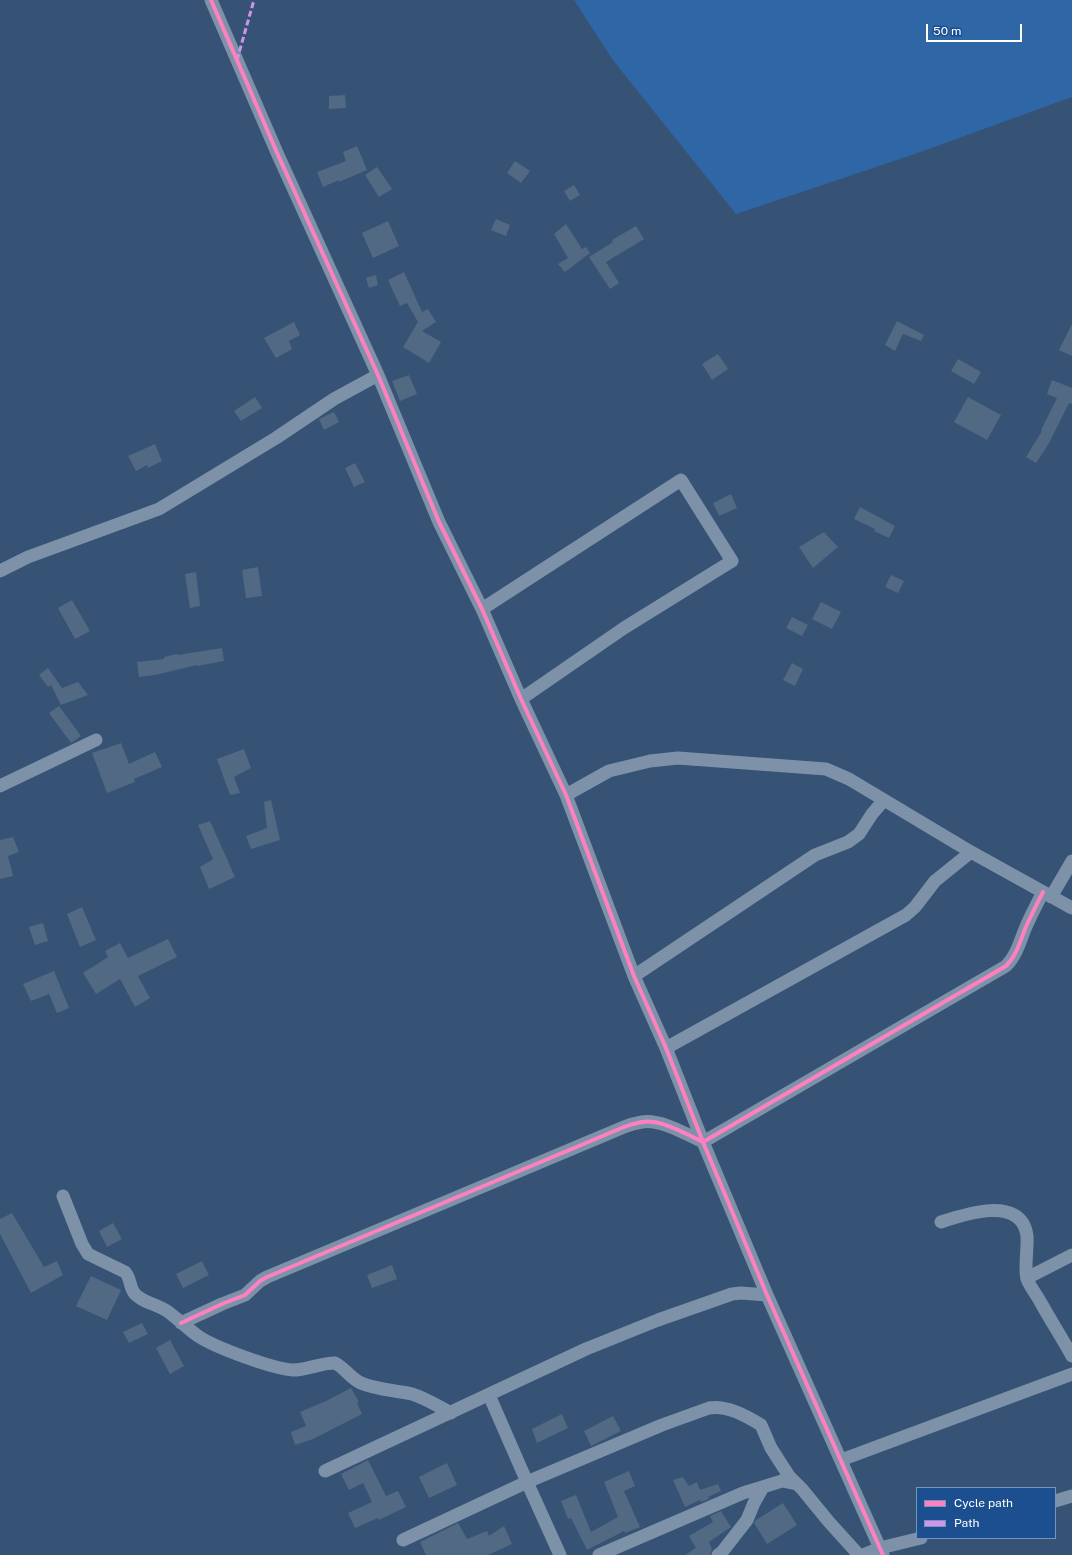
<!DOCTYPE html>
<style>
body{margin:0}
#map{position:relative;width:1072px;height:1555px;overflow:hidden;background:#365274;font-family:"Public Sans",sans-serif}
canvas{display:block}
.legend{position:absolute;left:916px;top:1487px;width:140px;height:52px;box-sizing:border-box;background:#1b4f8f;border:1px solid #7695bc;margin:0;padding:5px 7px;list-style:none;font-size:12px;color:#fff}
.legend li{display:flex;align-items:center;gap:8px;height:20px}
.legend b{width:20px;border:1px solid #7695bc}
.scale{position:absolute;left:926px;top:24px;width:96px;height:18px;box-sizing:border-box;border:2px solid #fff;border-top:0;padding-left:5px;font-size:12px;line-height:14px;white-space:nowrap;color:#fff;-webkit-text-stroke:3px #1b4f8f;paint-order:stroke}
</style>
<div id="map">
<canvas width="1072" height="1555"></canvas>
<ul class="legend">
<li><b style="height:5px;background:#ff80c0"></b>Cycle path</li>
<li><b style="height:5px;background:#d193ec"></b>Path</li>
</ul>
<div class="scale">50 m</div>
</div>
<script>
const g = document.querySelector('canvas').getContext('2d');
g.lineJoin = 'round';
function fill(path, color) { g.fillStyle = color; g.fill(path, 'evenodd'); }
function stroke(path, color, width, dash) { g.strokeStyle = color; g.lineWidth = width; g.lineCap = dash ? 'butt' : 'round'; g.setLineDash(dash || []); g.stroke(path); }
fill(new Path2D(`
 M574,0H1072V97L915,154L736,214L612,59Z`), '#2f66a5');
fill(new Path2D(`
 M345,95L346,108L329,109V96Z
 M357,146L367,170L339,182V180L323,187L317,172L346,161L343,152Z
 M515,161L530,171L521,183L507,173Z
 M377,167L392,189L379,197L365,175Z
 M574,185L580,195L570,201L564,191Z
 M496,219L510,225L506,236L491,230Z
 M388,221L399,246L373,258L362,233Z
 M566,224L582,249L586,247L590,253L565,272L558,264L568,258L554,234Z
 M636,226L644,239L606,262L619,283L610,289L589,257L613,242L612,240Z
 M404,272L422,312L428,309L436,322L422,331L441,342L429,363L403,347L418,322L407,303L400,306L388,280Z
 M376,275L378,285L369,288L366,278Z
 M897,321L924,335L921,341L903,334L895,351L885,345Z
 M294,322L300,335L289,341L292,349L276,358L264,338Z
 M1072,324V356L1059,350Z
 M718,354L728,369L712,380L702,364Z
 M958,359L981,372L974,384L951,371Z
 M409,375L417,394L400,401L392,381Z
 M1052,380L1072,388V404L1069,403L1048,445L1036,463L1026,457L1042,431L1041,430L1057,398L1047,394Z
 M255,397L262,408L241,421L234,411Z
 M968,397L1001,415L987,440L954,422Z
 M334,412L339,422L324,430L319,419Z
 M155,444L162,461L148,468L147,465L136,471L128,456Z
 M355,463L365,482L354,487L345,468Z
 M731,494L737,508L719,516L713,503Z
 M860,507L895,526L889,538L874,531L875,529L854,519Z
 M824,532L838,547L813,568L799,547Z
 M258,567L262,596L246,598L242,570Z
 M196,572L200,606L190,608L185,574Z
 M891,575L904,581L898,593L885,587Z
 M72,600L90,631L75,639L58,608Z
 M821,602L841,612L832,629L812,619Z
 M792,617L808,625L802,636L786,628Z
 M222,648L224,661L197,666V665L155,675L139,677L137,662L164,659V657L177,654L178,655Z
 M792,663L803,669L795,686L783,680Z
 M48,668L62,688L78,682L88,695L61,705L51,685L48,687L39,675Z
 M59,706L81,736L71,743L49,713Z
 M121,743L129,764L155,752L162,767L134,779L135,782L107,793L92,753Z
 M244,749L251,768L234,777L240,793L230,795L217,759Z
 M271,800L280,840L251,849L246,836L267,828L264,802Z
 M210,821L235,877L209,889L200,867L213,859L198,825Z
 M13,837L19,852L8,856L13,876L0,879V840Z
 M82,907L96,940L80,947L67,914Z
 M43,923L48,941L35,945L29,927Z
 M168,939L177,957L138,976L150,998L135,1007L120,979L96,994L83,973L108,957L105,951L120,943L128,958Z
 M54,971L69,1008L57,1013L49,994L31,1001L23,984Z
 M12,1213L44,1267L57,1261L63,1275L31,1293L0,1234V1219Z
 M113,1223L122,1239L107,1247L99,1231Z
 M202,1261L209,1275L183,1288L176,1274Z
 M392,1265L397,1279L372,1288L367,1275Z
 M91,1276L121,1290L107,1320L76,1306Z
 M142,1323L148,1334L129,1343L123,1332Z
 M170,1340L184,1366L170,1374L156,1348Z
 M351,1388L359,1402L357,1403L362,1414L313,1439L295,1445L291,1432L306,1426L300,1412L326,1401Z
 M562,1414L568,1428L537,1443L532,1429Z
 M613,1416L621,1431L591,1446L584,1431Z
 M368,1460L386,1496L398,1491L406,1507L379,1520L378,1518L355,1528L348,1513L372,1502L363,1483L349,1490L341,1474Z
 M447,1463L457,1485L429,1498L419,1477Z
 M629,1471L635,1486L624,1491L640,1527L625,1533L624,1531L587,1550L571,1518L568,1519L561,1501L576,1495L591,1532L618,1517L604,1482Z
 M683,1477L689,1486L697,1482L700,1490L718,1484L721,1491L708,1497L709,1499L701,1502L700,1500L685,1507L673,1480Z
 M783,1503L797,1525L767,1544L754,1523L756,1520Z
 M721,1511L731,1527L709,1542L712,1549L710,1555H685L696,1548L689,1536L713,1522L710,1516Z
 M458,1523L467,1539L487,1531L489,1536L504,1526L512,1544L488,1555H426L420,1542Z`), '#526984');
stroke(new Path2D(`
 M211,0L278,155L378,375L439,522L482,609L521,699L566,795L634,976L666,1048L703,1142L767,1295L883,1555
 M0,571L28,557L159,509L276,438L334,399L378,375
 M482,609L681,480L732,561L624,628L521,699
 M0,786L96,740
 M566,795L609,771L650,761L678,758L826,769L849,779L971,852L1072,908
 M1051,897L1072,861
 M634,976L815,855L848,842L859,834L872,814L884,800
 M666,1048L906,915L915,907L935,881L971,852
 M63,1196L82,1244L88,1254L125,1272C131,1278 129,1287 135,1294C143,1303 157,1304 167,1311C178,1319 187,1328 198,1336C214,1347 273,1369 293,1370C307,1370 320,1363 335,1363C345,1368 350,1378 361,1383C377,1390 395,1390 412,1394C425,1398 438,1406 451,1413
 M941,1222C965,1214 1022,1195 1027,1236C1028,1248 1024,1269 1027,1279C1030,1287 1037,1295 1041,1303C1051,1321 1062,1338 1072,1356
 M1027,1278L1072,1255
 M181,1323L222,1304L245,1295L260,1281L267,1277L624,1127C629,1125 636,1123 642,1122C661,1119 686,1134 703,1142L1006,966C1016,956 1020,942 1025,929C1030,917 1037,904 1043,892
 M489,1395L527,1482L560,1555
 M841,1460L1072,1374
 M325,1471L586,1349L658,1320L732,1294L741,1293L767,1295
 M1055,1501L1072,1496
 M403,1540L527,1482L662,1425L709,1408C726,1405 747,1416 761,1425L771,1448L789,1476L797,1484
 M599,1555L743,1493L782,1481L797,1484L802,1489L829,1522L859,1555
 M718,1555L722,1552L747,1520L754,1503L763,1487
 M863,1555L880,1548L921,1538`), '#7d92a8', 13);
stroke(new Path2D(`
 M237,60L254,0`), '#d193ec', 3, [6, 3]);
stroke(new Path2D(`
 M211,0L278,155L378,375L439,522L482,609L521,699L566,795L634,976L666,1048L703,1142L767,1295L883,1555
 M181,1323L222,1304L245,1295L260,1281L267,1277L624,1127C629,1125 636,1123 642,1122C661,1119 686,1134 703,1142L1006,966C1016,956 1020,942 1025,929C1030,917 1037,904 1043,892`), '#ff80c0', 4);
</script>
